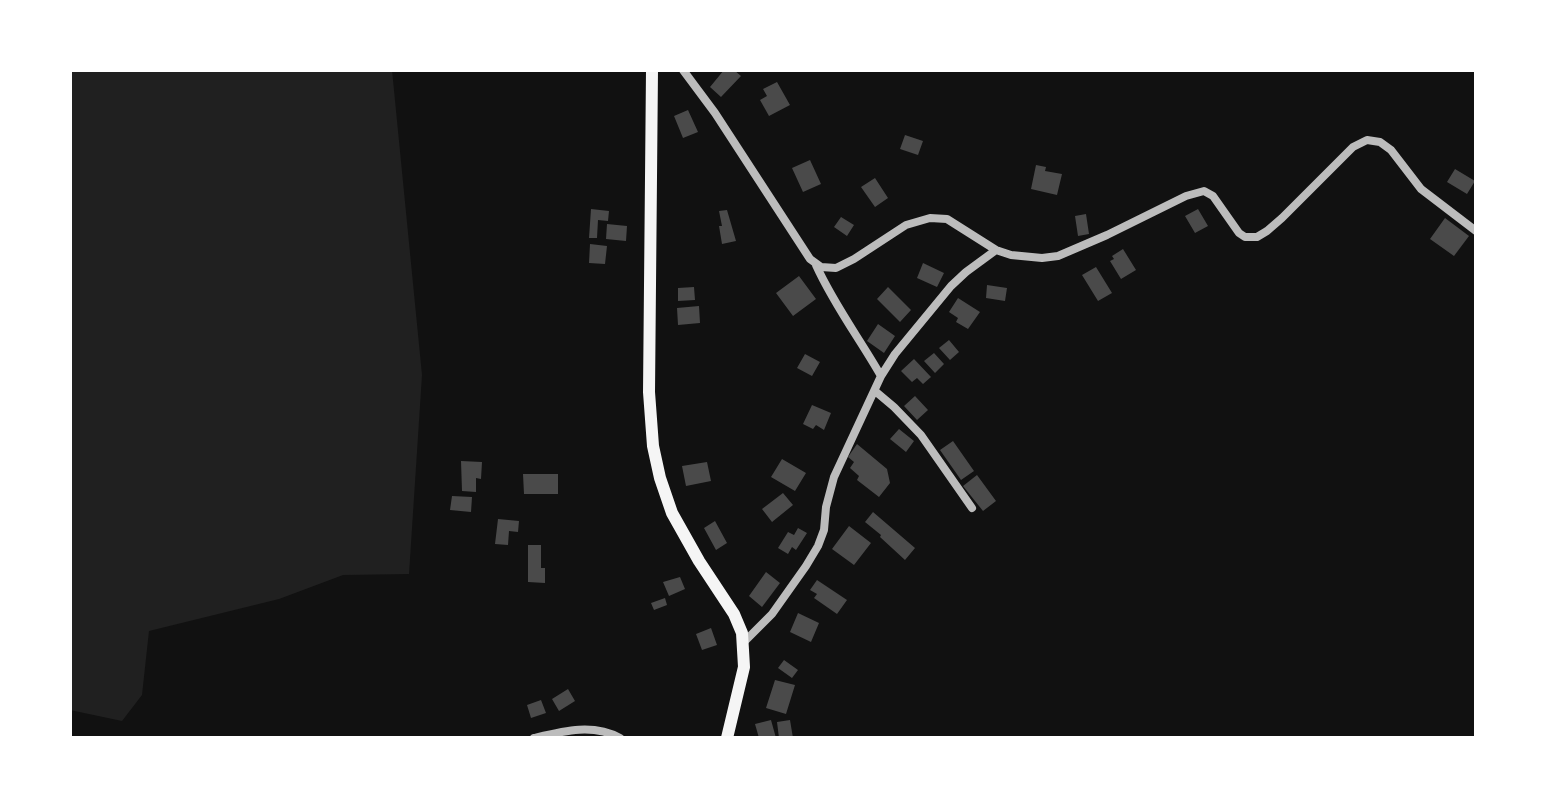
<!DOCTYPE html>
<style>
body{margin:0}
#map{position:relative;width:1546px;height:808px;overflow:hidden;background:#111;font-family:Raleway,sans-serif}
canvas{display:block}
.frame{position:absolute;inset:0;border:72px solid #fff;pointer-events:none}
</style>
<div id="map">
<canvas width="1546" height="808"></canvas>
<div class="frame"></div>
</div>
<script>
const g = document.querySelector('canvas').getContext('2d');
g.lineJoin = 'round';
function fill(path, color) { g.fillStyle = color; g.fill(path, 'evenodd'); }
function stroke(path, color, width, dash) { g.strokeStyle = color; g.lineWidth = width; g.lineCap = dash ? 'butt' : 'round'; g.setLineDash(dash || []); g.stroke(path); }
fill(new Path2D(`
 M70,70H392L422,375L409,574L343,575L279,599L149,631L142,695L122,721L70,710Z`), '#202020');
fill(new Path2D(`
 M724,70H734L741,76L721,97L710,87Z
 M777,82L790,105L769,116L760,100L767,96L763,89Z
 M688,110L698,132L683,138L674,116Z
 M905,135L923,141L918,155L900,149Z
 M810,160L821,184L803,192L792,168Z
 M1036,165L1046,167L1045,171L1062,174L1057,195L1031,189Z
 M1455,169L1475,181L1467,194L1447,182Z
 M875,178L888,198L875,207L861,187Z
 M591,209L609,211L608,221L598,220L597,238H589Z
 M1198,209L1208,226L1195,233L1185,216Z
 M727,210L736,241L722,244L719,226H722L719,211Z
 M1086,214L1089,234L1078,236L1075,216Z
 M841,217L854,225L847,236L834,227Z
 M1445,218L1469,236L1454,256L1430,239Z
 M607,224L627,226L626,241L606,239Z
 M590,244L607,246L605,264L589,263Z
 M1123,249L1136,270L1121,279L1110,261L1114,259L1112,256Z
 M923,263L944,273L937,287L917,278Z
 M1096,267L1112,293L1098,301L1082,275Z
 M799,276L816,299L793,316L776,293Z
 M987,285L1007,288L1005,301L986,298Z
 M694,287L695,300L678,301V288Z
 M888,287L911,310L900,322L877,299Z
 M958,298L980,312L968,329L956,322L958,318L949,312Z
 M699,306L700,323L678,325L677,308Z
 M878,324L895,336L884,353L867,341Z
 M949,340L959,352L950,360L939,348Z
 M934,353L944,364L935,373L924,361Z
 M805,354L820,362L812,376L797,368Z
 M914,359L931,377L923,384L917,378L912,382L901,371Z
 M915,396L928,410L917,420L904,406Z
 M812,405L831,413L824,430L816,425L813,429L803,424Z
 M899,429L914,441L906,452L890,439Z
 M953,441L974,471L961,480L940,450Z
 M857,444L887,469L890,483L879,497L857,480L859,476L850,468L854,462L848,457Z
 M782,459L806,473L795,491L771,477Z
 M461,461L482,462L481,479L476,478V492L462,491Z
 M707,462L711,481L686,486L682,466Z
 M523,474H558V494H524Z
 M977,475L996,501L983,511L963,486Z
 M783,493L793,505L772,522L762,509Z
 M452,496L472,497L471,512L450,510Z
 M873,512L915,548L905,560L880,537L881,535L865,522Z
 M498,519L519,521L518,532L509,531L508,545L495,544Z
 M715,521L727,543L716,550L704,528Z
 M849,526L871,543L854,565L832,549Z
 M798,528L807,533L796,550L792,547L788,554L778,548L788,532L794,535Z
 M528,545H541V568H545V583L528,582Z
 M766,572L780,583L762,607L749,596Z
 M680,577L685,589L669,596L663,582Z
 M817,580L847,600L837,614L814,598L817,594L810,590Z
 M665,598L667,605L654,610L651,603Z
 M798,613L819,623L811,642L790,632Z
 M711,628L717,645L702,650L696,634Z
 M784,660L798,670L792,678L778,668Z
 M775,680L795,685L786,714L766,708Z
 M568,689L575,701L559,711L552,699Z
 M541,700L546,713L531,718L527,705Z
 M771,720L776,738H759L755,724Z
 M790,720L793,738H779L777,722Z`), '#4a4a4a');
stroke(new Path2D(`
 M683,70L715,113L810,259L821,267L836,268L854,259L906,225L930,218L947,219L996,250L1011,255L1042,258L1058,256L1107,235L1186,196L1204,191L1213,196L1239,233L1245,237H1257L1267,231L1282,218L1353,147L1367,140L1380,142L1391,150L1421,189L1476,231
 M816,265C834,305 860,339 881,376
 M875,391L894,407L921,435L972,508
 M743,643L772,614L806,566L818,546L824,530L826,507L834,477L881,376L895,354L951,286L966,272L996,250
 M534,738C563,731 593,723 620,738`), '#bcbcbc', 8);
stroke(new Path2D(`
 M652,70L649,392L653,446L660,478L672,513L699,561L734,614L742,633L744,667L727,738`), '#f5f5f5', 12);
</script>
